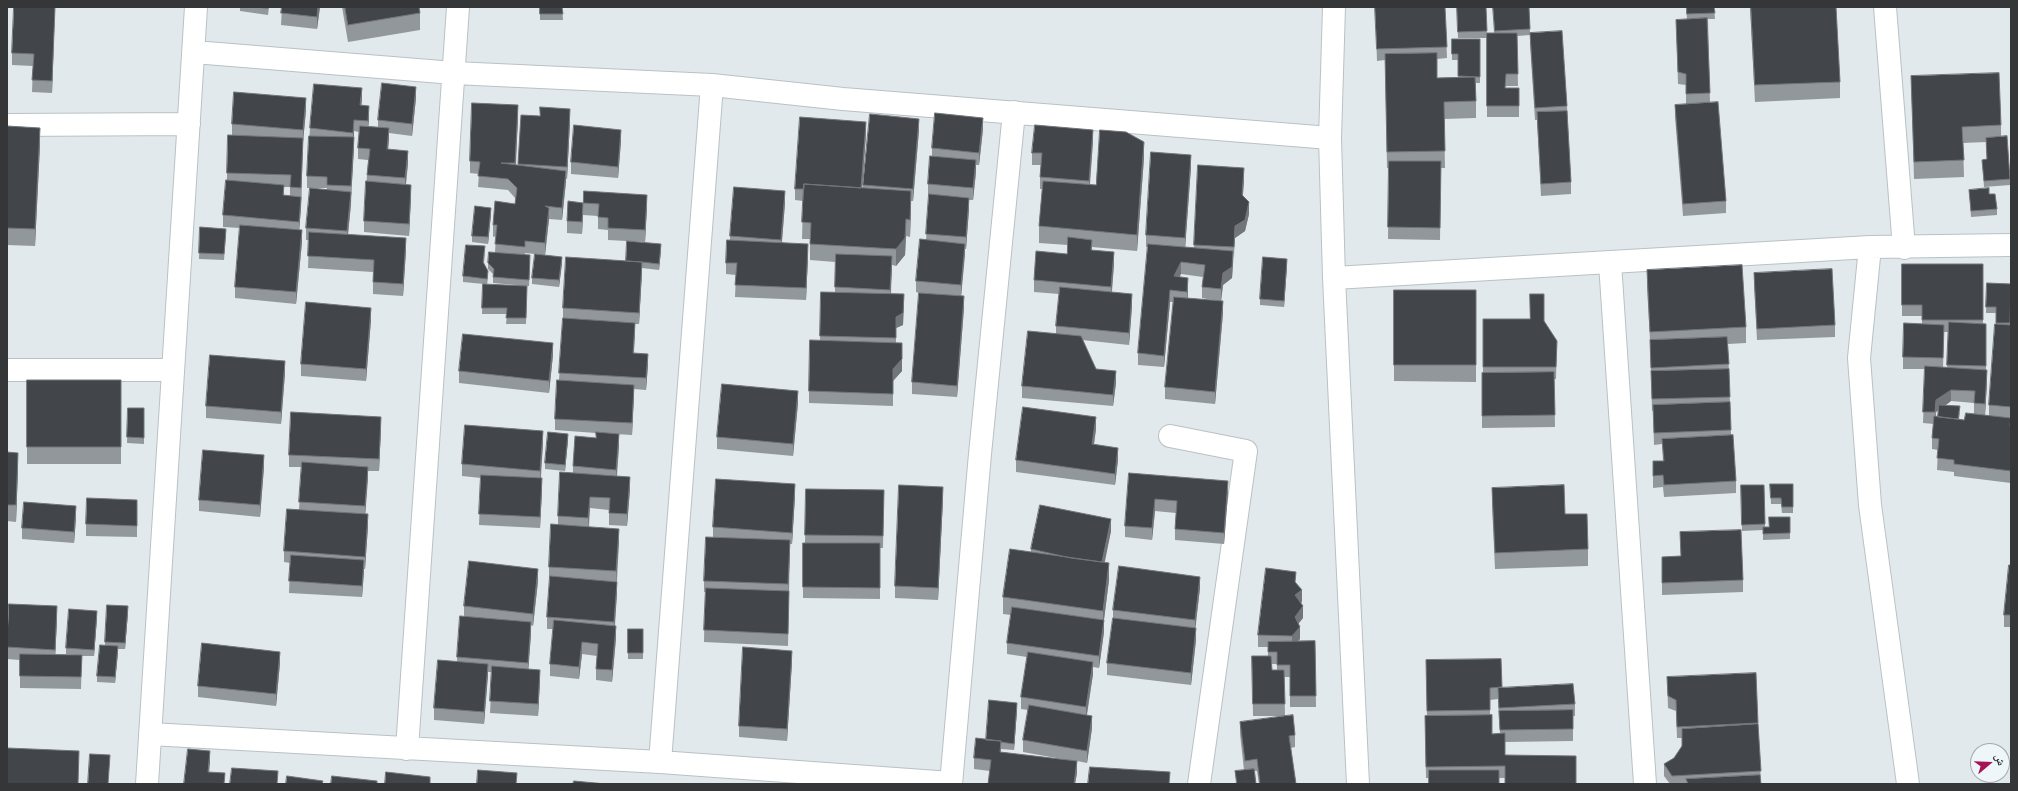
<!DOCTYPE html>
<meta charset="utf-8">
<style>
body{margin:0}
#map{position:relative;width:2018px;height:791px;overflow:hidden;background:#e2e9ec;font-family:Barlow,"Noto Naskh Arabic",sans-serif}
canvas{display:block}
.frame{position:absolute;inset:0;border:8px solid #343638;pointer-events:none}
.north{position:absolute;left:1970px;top:743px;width:40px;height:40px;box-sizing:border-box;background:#eff6fa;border:1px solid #a4a9ac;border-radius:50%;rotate:71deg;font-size:11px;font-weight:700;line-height:16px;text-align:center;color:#343638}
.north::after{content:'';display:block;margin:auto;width:14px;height:18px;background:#a51453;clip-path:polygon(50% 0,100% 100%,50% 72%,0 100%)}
</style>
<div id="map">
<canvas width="2018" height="791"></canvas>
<div class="frame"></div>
<div class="north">ش</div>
</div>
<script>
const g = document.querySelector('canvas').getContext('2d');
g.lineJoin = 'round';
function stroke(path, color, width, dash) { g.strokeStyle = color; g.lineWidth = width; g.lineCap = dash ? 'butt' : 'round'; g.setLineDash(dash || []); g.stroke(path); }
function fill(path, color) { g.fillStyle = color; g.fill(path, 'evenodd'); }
const street = new Path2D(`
 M1334,7L1330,138L1334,278L1358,784
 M1885,7L1904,248
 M194,52L454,73L712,85L843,99L1330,138
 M7,125L189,124
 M1870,247L1859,358L1870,505L1908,784
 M1610,263L1645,784
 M1334,278L1870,247L2011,245
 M7,370H173
 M1170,436L1246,451L1199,784
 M150,734L660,762L951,783
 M407,749L458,7
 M660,762L712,85
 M147,784L196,7
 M951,784L980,454L1014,112`);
stroke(street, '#bac1c4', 24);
stroke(street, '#fff', 22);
fill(new Path2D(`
 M55,7L52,93L32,92L33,66L12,65V53Z
 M240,7H269L268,15L240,11Z
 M282,7H320L317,29L281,25Z
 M342,7H419L420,13V30L348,42Z
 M540,7H562L563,20H540Z
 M1375,7H1445L1447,58L1437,59V78L1458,77V60H1452V39H1480V83H1476V118L1444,119L1445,168H1441L1440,240L1388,239L1389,168H1387L1385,60L1377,61Z
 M1457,7H1486L1487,38H1458Z
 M1493,7H1529L1530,33L1567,106L1571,182V194L1541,196L1537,120H1535L1530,44V35L1517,36L1518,86H1506L1505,88H1519V117H1487V33H1494Z
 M1686,7H1714L1715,19H1708L1710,103L1726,201V213L1683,216L1675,117V105L1686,104V85L1678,84L1676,20L1687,19Z
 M1750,7H1836L1840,82V98L1755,102Z
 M1911,76L2001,125V137L2010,179V185L1984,187L1982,160L1987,159L1986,142L1963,143L1964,177L1914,179Z
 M416,98L412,136L389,133L388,149L408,163L406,185L411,197L409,236L364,232V221L368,160L358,159V148L359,132L354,131V139L351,204L348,235L406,250L403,296L373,294V272L308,268L309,240H306V228L327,190V188H307V176L310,128L362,100L361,105L369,118L368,126L378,127V120Z
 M306,110L303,142L301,208L299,230L302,242L296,304L235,298V287L240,228L223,227V215L227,180V173L232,135V124ZM284,187H290V196L284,195Z
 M521,115L570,121L567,179H566L562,220L549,219L545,255L525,253V255L530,261L529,286H527L526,324H506L507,314H482L483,284H484L463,282V276L485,253L484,263L488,278L487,285H516L493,283V274L488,269V263L495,252L496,236L493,237V225L515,204L516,199L508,190L478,187L479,174L470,173V161L518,117L516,165H518Z
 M7,126L40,145L35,246L7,245Z
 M983,129L979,165H976V172L973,200H969V209L966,249H965L961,296L964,308L957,397L912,394V382L919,293L916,292V281L926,240L929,196L928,195V184L932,156V148Z
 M919,130L913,201H911L910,237L906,236L905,255L896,266L892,265L891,293L904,305L903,325L896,328V343L902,355V371L893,381V406L809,403V391L820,340L821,292H835V262L810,260V239H802L803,201L795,200V189L866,134L862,188H863V185Z
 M621,141L618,178L571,174V162Z
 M1093,141L1090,185H1096L1144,158L1137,251L1092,247V250L1114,264L1112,292L1132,306L1129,345L1082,340L1096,369L1116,383L1113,406L1022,398V386L1056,334V326L1059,294L1034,292V280L1067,254L1068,245L1039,243V226L1042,189H1040V177L1041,165H1032V153Z
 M1198,165L1244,180L1243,195L1249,214L1245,231L1235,238L1232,278L1223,285L1221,301L1223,313L1215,404L1165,399V387L1173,302H1170L1164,367L1138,365V353L1148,247H1146V235L1191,167L1185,247L1194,248ZM1181,274L1203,277L1202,287V298L1218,301L1188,298V290L1179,277Z
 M1969,190L1989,194L1997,209V215L1971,217Z
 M583,203L647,207L645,242L608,240V230L598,229V216L583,215L582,234L567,233V221Z
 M785,203L782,242L808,256L806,300L735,297L736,275L726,274V263L730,240V236Z
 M491,214L488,244L472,242V236Z
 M200,227L226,235L224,260L199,259Z
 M661,250L659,270L642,268L639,324H635L634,353L648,365L646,390L634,389L632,435L615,434L619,446L617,476L630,489L627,526L609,525V510L590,508L589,527L619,541L617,582V593L615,626L616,638L612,682L596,680V669L597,656L582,654L579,679L550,676V664L553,629H547V617L550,579L549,578V567L558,525V516L573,473V466L596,438V433L555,430V419L559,380L563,318V308L626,261Z
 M562,263L559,287L532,284V278Z
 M1902,264H1983V323L1986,324V370L1987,382L1985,415L1989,416V405L1996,324V313H1986L1987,283L2011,284L2010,325H2011V483L1954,476V472L1937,470L1938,450L1932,449V438L1934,424L1923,423L1925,369H1903V357L1922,324V316H1902ZM1944,332H1948L1947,368H1943ZM1951,401L1974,403V414L1964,420L1959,419L1960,413L1946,405ZM1938,410V417H1936V412Z
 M1287,265L1284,307L1260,305V299Z
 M1647,270L1746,327V343L1728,344L1731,435L1736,481V493L1664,497L1663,487L1653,488V461H1663L1662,444L1654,445L1653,411H1652L1650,340L1647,287Z
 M1754,273L1835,325V337L1757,340L1754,285Z
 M1394,290H1476V382L1394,381Z
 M1483,319L1544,321L1557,341L1556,379H1554L1555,427L1482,428V373H1483Z
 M371,320L366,381L301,376V364Z
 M553,355L549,393L459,383V371Z
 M285,373L281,424L206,418V406Z
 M27,380H121V464H27Z
 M798,403L793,456L717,449V437Z
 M128,408H144V444L127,443Z
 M381,428L379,471H368L365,514L368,526L365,569H364L362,597L289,593L290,563L284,562V551L299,509L302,467H289V455Z
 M1096,429L1094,445L1118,460L1115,485L1016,472V460Z
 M568,440L565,471L545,469V463Z
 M543,443L541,478L542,490L540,528L479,525L481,478L462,476V464Z
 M7,452L18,469L16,522L7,521Z
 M264,467L260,517L199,511V500Z
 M1129,473L1228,493L1224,544L1175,540V529L1176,513L1155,511L1152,540L1125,537V526Z
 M1770,484H1793V513H1782L1781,504H1771Z
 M1741,485H1764L1765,527H1769L1790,517V539L1763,540V530L1742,531Z
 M1492,488L1565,514L1588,549V566L1495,569L1492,505Z
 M806,489L884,490L883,548H880V599L803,598V543H805Z
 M795,496L792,544H790L788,646L704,642L705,592H704V581L713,537V527Z
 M943,499L938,600L895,598V586Z
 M137,500V537L86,536V524Z
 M76,518L74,543L22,539V528Z
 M1111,531L1104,562L1109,580L1104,620V632L1099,668L1093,667V674L1087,715L1092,728L1087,763L1077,761V773L1075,784H988L990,771L974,769V758L986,740L1017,709L1014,750L1001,749V752L1073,761L1023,752V740L1028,710L1021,709V697L1027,657L1007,654V643L1011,615L1003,614V597L1031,552V549Z
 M1680,532L1743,580V592L1662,595V557L1681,556Z
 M2011,565V627H2004V615Z
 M538,581L533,626L531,625V634L528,669L540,681L538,716L490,713L492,672H488L484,724L434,720V708L457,661V657L464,616V606Z
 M1296,583L1302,602L1300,603L1303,618L1298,624L1300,639L1298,641H1315L1316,707H1290V677H1284L1285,716L1295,735V747L1291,748L1296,784H1259L1257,771H1255L1256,784H1236L1235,771L1244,770L1240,734V722L1285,716H1253L1252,656H1268V647H1258V635ZM1272,664H1277V670H1272Z
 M1200,588L1195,628L1196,640L1191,685L1107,675V663L1113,618V610Z
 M128,612L125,649H118L115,683L97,682V676L105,645V642Z
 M97,617L94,656H82L81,689L20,688V660L7,659V637L57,618L55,655H77L66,654V648Z
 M628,629H643V659H628Z
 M1501,659L1502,688L1575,704V716H1573V741L1505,742V778H1426L1425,716H1427L1426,660ZM1498,699L1499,720L1500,733L1492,734L1490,715V700Z
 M792,662L787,741L739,737V726Z
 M280,663L276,706L198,697V686Z
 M1667,677L1758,723L1761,784H1670L1664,776V764L1674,758L1682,747V738H1677L1676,711L1668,708Z`), '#92979b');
fill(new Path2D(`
 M55,7L52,93V81Z
 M318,7H320L317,29V17Z
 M416,87V98L412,136V124Z
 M362,88V100L360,117V105Z
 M306,98V110L303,142V130Z
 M518,105V117L515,175V163Z
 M369,106V118L368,133V121Z
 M570,109V121L567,179V167Z
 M983,118V129L979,165V153Z
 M919,119V130L913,201V189Z
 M354,120V149L351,198L353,133Z
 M866,122V134L861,205V193Z
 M40,128V145L35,246V229Z
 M389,128V140L387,161V149Z
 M621,130V141L618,178V167Z
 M1093,130V141L1089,193V181Z
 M303,138L301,208L299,233V222L301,198Z
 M1144,142V158L1137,251V235Z
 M408,151V163L405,190V178Z
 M1191,155V167L1185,250V238Z
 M976,160V172L973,200V188Z
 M1244,168V180L1242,206V195Z
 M566,171V182L562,220V208Z
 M411,185V197L409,236V224Z
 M785,191V203L781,252V240Z
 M911,191V208L910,237V220Z
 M351,192V204L347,243V231Z
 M647,195V207L645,242V230Z
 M969,198V209L966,249V237Z
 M1249,202V214L1245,231L1235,238L1234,259L1235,226Z
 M583,203V215L582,234V222Z
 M491,208V214L488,244V237Z
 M549,208V219L545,255V243Z
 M906,219V236L905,255L896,266V249Z
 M302,230V242L296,304V292Z
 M406,238V250L403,296V284Z
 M661,244V250L659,270V264Z
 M808,244V256L806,300V288Z
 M965,244V255L961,297V285Z
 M1233,251V263L1232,278L1223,285L1221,301V289L1223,273Z
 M1114,252V264L1111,299V287Z
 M892,256V268L890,302V290Z
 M562,257V263L559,287V280Z
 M1287,259V265L1284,307V301Z
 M642,262V273L639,324V313Z
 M1181,262V274L1174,288V276Z
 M1188,278V290L1187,304V292Z
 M1170,290V302L1164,367V356Z
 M904,294L903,325L896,328V349V317Z
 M1132,294V306L1129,345V333Z
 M964,296V308L957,397V386Z
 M1223,301V313L1215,404V392Z
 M371,308V320L366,381V369Z
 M635,323V334L633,364V353Z
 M553,343V355L549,393V381Z
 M902,343V371L893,381V406V369Z
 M648,354V365L646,390V378Z
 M285,361V373L281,424V412Z
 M1987,370V382L1985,415V404Z
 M1116,371V383L1113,406V395Z
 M634,385V396L632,435V423Z
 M1951,390V401L1936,412L1935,424L1936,400Z
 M798,391V403L793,456V444Z
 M381,417V428L379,471V459Z
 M1096,417V429L1092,456V444Z
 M543,431V443L540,483V471Z
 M568,434V440L565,471V465Z
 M619,434V446L616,482V470Z
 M1118,448V460L1115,485V474Z
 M18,453V469L16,522V505Z
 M264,455V467L260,517V505Z
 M368,467V479L365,518V506Z
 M630,477V489L627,526V514Z
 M542,478V490L540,528V517Z
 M1228,481V493L1224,544V533Z
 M795,484V496L792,544V533Z
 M943,487V499L938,600V588Z
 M590,497V508L588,530V518Z
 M1155,499V511L1152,540V528Z
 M76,506V518L74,543V532Z
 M368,514V526L365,569V557Z
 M1111,519V531L1102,576V564Z
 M619,529V541L616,583V571Z
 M790,540V552L788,596V584Z
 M364,560V572L362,597V586Z
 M1109,563V580L1103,627V611Z
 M538,569V581L533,626V614Z
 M1200,577V588L1195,632V620Z
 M617,582V593L614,634V622Z
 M1302,590V602L1295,606V595Z
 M57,606V618L55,662V650Z
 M128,606V612L125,649V643Z
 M1303,606V618L1295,628V617Z
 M97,611V617L94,656V650Z
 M1104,620V632L1099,668V656Z
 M531,622V634L528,675V663Z
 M616,626V638L612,682V670Z
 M1300,627V639L1292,647V636Z
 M1196,628V640L1191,685V673Z
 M582,642V654L579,679V667Z
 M118,646V653L115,683V677Z
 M792,651V662L787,741V729Z
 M280,652V663L276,706V694Z
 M1093,662V674L1086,719V707Z
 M488,664V676L484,724V712Z
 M540,670V681L538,716V704Z
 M1017,703V709L1014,750V744Z
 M1092,716V728L1087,763V751Z
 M210,751V763L208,783V772Z
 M1077,761V773L1075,784H1074Z`), '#72767b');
const building = new Path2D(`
 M14,7H55L52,81L32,80L34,54L12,53Z
 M257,7H268V8Z
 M282,7H318L317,17L281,13Z
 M345,7H419L420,13L348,25Z
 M540,7H562L563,14H540Z
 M1375,7H1445L1447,47L1377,49Z
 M1457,7H1486L1487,31L1458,32Z
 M1493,7H1529L1530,29L1495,31Z
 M1687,7H1714L1715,13L1687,14Z
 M1751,7H1836L1840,82L1755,85Z
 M1707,18L1710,93L1686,94V74L1678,72L1676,20Z
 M1562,31L1567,106L1535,108L1530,33Z
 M1487,33H1517L1518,74H1506L1505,88H1519V106H1487Z
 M1452,39H1480V77L1458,76V54H1452Z
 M1437,53V78L1475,77L1476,101L1444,102L1445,151L1387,152L1385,54Z
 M1999,73L2001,125L1962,127L1964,160L1914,162L1911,76Z
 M382,83L416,87L412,124L378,120Z
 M314,84L362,88L360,105L369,106L368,121L354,120L353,133L310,128Z
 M234,92L306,98L303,130L232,124Z
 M1718,102L1726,201L1683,204L1675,105Z
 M472,103L518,105L515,163H501L566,171L562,208L545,206L549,208L545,243L525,241V247L495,244L497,225H493L495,201L515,204L517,188L508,179L478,176L480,162L470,161Z
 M540,107L570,109L567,167L518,164L521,115L540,116Z
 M1567,111L1571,182L1541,184L1537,112Z
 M935,113L983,118L979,153L932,148Z
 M870,114L919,119L913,189L863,185Z
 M800,117L866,122L861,188L804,184V189H795Z
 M574,125L621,130L618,167L571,162Z
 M1035,125L1093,130L1089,181L1040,177L1042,153H1032Z
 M7,126L40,128L35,229L7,228Z
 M360,126L389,128L387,149L408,151L405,178L367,175L370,149L358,148Z
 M1100,130L1126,132L1144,142L1137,235L1039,226L1043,181L1096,185Z
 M228,135L303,138L301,188L290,187L291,175L227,173Z
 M309,136L354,137L351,186L327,185V177L307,176Z
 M2007,136L2010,179L1984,181L1982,160L1987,159L1986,138Z
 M1151,152L1191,155L1185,238L1146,235Z
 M930,156L976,160L973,188L928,184Z
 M1389,161H1441L1440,228L1388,227Z
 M1198,165L1244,168L1242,195L1249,202L1245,220L1235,226L1234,247L1194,245Z
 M226,180L284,185L283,195L301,197L299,222L223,215Z
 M366,181L411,185L409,224L364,221Z
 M804,184L911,191L910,220L906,219L905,238L896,249L810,244L811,223L802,222Z
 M734,187L785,191L781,240L730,236Z
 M310,188L351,192L347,231L306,228Z
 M1989,188V194H1995L1997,209L1971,211L1969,190Z
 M584,191L647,195L645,230L608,228V218L598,217L599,204L583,203L582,222L567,221L568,201L583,203Z
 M929,194L969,198L966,237L926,234Z
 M475,206L491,208L488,237L472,236Z
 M240,225L302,230L296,292L235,287Z
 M200,227L226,229L224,254L199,253Z
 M309,232L406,238L403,284L373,282L374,260L308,256Z
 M1068,237L1092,240L1091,250L1114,252L1111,287L1034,280L1036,251L1067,254Z
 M920,239L965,244L961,285L916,281Z
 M727,240L808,244L806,288L735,285L737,263H726Z
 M627,241L661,244L659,264L642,262L626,261Z
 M1148,244L1233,251L1232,267L1223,273L1221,289L1202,287L1205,265L1181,262L1174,276L1188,278L1187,292L1170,290L1164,356L1138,353Z
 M466,245L485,246L483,262L488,271L487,279L463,276Z
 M489,252L530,255L529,280L493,277L494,269L488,263Z
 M535,254L562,257L559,280L532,278Z
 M836,254L892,256L890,290L835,287Z
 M566,257L642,262L639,313L563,308Z
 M1263,257L1287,259L1284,301L1260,299Z
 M1902,264H1983V320H1922V305H1902Z
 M1742,265L1746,327L1650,332L1647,270Z
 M1832,269L1835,325L1757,329L1754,273Z
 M1987,283L2011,284L2010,323H1996V307H1986Z
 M483,284L527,286L526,318H506L507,308H482Z
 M1060,287L1132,294L1129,333L1056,326Z
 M1394,290H1476V365H1394Z
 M821,292L904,294L903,313L896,317V338L820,336Z
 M919,293L964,296L957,386L912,382Z
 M1530,294H1544V321L1557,341L1556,367H1483V319H1530Z
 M1174,297L1223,301L1215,392L1165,387Z
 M306,302L371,308L366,369L301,364Z
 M563,318L635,323L633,353L648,354L646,378L559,373Z
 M1949,322L1986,324V366L1947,365Z
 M1904,323L1944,325L1943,358L1903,357Z
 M1995,324L2011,325V407L1989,405Z
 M1028,331L1081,336L1096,369L1116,371L1113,395L1022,386Z
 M463,334L553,343L549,381L459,371Z
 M1727,337L1729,364L1651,368L1650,340Z
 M810,340L902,343V359L893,369V394L809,391Z
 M210,355L285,361L281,412L206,406Z
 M1925,366L1987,370L1985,404L1974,403L1975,391L1951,390L1936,400L1935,412H1923Z
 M1729,369L1730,397L1652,399L1651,371Z
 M1554,372L1555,415L1482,416V373Z
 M27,380H121V447H27Z
 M557,380L634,385L632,423L555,419Z
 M722,384L798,391L793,444L717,437Z
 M1730,402L1731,430L1654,433L1653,405Z
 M1939,405L1960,406L1958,419L1938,417Z
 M1023,407L1096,417L1092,444L1118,448L1115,474L1016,460Z
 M128,408H144V438L127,437Z
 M291,412L381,417L379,459L289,455Z
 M1966,413L2011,418L2010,426H2011V471L1954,464V460L1937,458L1939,439L1932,438L1934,416L1964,420Z
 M465,425L543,431L540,471L462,464Z
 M548,432L568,434L565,465L545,463Z
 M596,432L619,434L616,470L573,466L575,436L596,438Z
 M1733,435L1736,481L1664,485L1663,475L1653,476V461H1664L1662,439Z
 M203,450L264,455L260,505L199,500Z
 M7,452L18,453L16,505H7Z
 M302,462L368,467L365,506L299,502Z
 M560,472L630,477L627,514L609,513L610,498L590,497L588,518L558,516Z
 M1129,473L1228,481L1224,533L1175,529L1177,501L1155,499L1152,528L1125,526Z
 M481,475L542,478L540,517L479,514Z
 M716,479L795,484L792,533L713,527Z
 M1770,484H1793V507H1782L1781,498H1771Z
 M899,485L943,487L938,588L895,586Z
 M1564,485L1565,514H1587L1588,549L1495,553L1492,488Z
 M1741,485H1764L1765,524L1742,525Z
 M806,489L884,490L883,536L805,535Z
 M87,498L137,500V526L86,524Z
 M24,502L76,506L74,532L22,528Z
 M1040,505L1111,519L1102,562L1071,558L1031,549Z
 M287,509L368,514L365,557L284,551Z
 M1769,517H1790V533L1763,534V527H1769Z
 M551,524L619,529L616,571L549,567Z
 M1741,530L1743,580L1662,583V557L1681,556L1680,532Z
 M706,537L790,540L788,584L704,581Z
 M803,543H880V588L803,587Z
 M1010,549L1109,563L1103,611L1003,597Z
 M291,555L364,560L362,586L289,581Z
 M469,561L538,569L533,614L464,606Z
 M2009,565H2011V615H2004Z
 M1119,566L1200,577L1195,620L1113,610Z
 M1266,568L1296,572L1295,582L1302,590L1295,595L1303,606L1295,617L1300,627L1292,636L1258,635Z
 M550,576L617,582L614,622L547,617Z
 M706,588L789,591L788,634L704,630Z
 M9,604L57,606L55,650L7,647Z
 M107,605L128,606L125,643L105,642Z
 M1012,607L1104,620L1099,656L1007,643Z
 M69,609L97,611L94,650L66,648Z
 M460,616L531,622L528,663L457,657Z
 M1113,618L1196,628L1191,673L1107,663Z
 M554,620L616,626L612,670L596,669L598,644L582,642L579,667L550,664Z
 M628,629H643V653H628Z
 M1315,641L1316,696H1290V665H1277V652H1268V642Z
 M202,643L280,652L276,694L198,686Z
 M100,645L118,646L115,677L97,676Z
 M743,647L792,651L787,729L739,726Z
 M1028,652L1093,662L1086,707L1021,697Z
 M20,654L82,655L81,677L20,676Z
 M1252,656H1271L1272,670H1284L1285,704H1253Z
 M1501,659L1502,687L1490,688V710L1427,711L1426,660Z
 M438,660L488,664L484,712L434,708Z
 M492,666L540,670L538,704L490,701Z
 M1756,673L1758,723L1677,727L1676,700L1668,696L1667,677Z
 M1573,684L1575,704L1499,708L1498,688Z
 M989,700L1017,703L1014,744L1001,742V741L986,740Z
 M1029,705L1092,716L1087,751L1023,740Z
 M1573,710V729L1500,730L1499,711Z
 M1293,715L1295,735L1289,736L1296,784H1260L1257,759L1245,761L1240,722Z
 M1492,715V734L1505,733V755L1576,756V784H1505V766L1426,767L1425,716Z
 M1758,724L1761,771L1672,776L1664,764L1674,758L1682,746V729Z
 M976,738L1001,741L1000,752L1077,761L1074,784H988L991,760L974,758Z
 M7,748L79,751L78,784H7Z
 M188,749L210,751L208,772L225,773L224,784H184Z
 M90,754L110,755L108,784H88Z
 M1090,767L1170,772L1169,784H1088Z
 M232,768L278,771L277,784H230Z
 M1254,769L1256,784H1237L1235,771Z
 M478,770L517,773L516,784H477Z
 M1429,770H1499V784H1429Z
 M386,772L430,777V784H385Z
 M1760,775L1761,784H1688L1686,779Z
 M287,776L323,781L322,784H286Z
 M332,776L377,781V784H331Z
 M574,781L606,784H573Z`);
fill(building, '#42454a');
stroke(building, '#72767b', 1);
</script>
